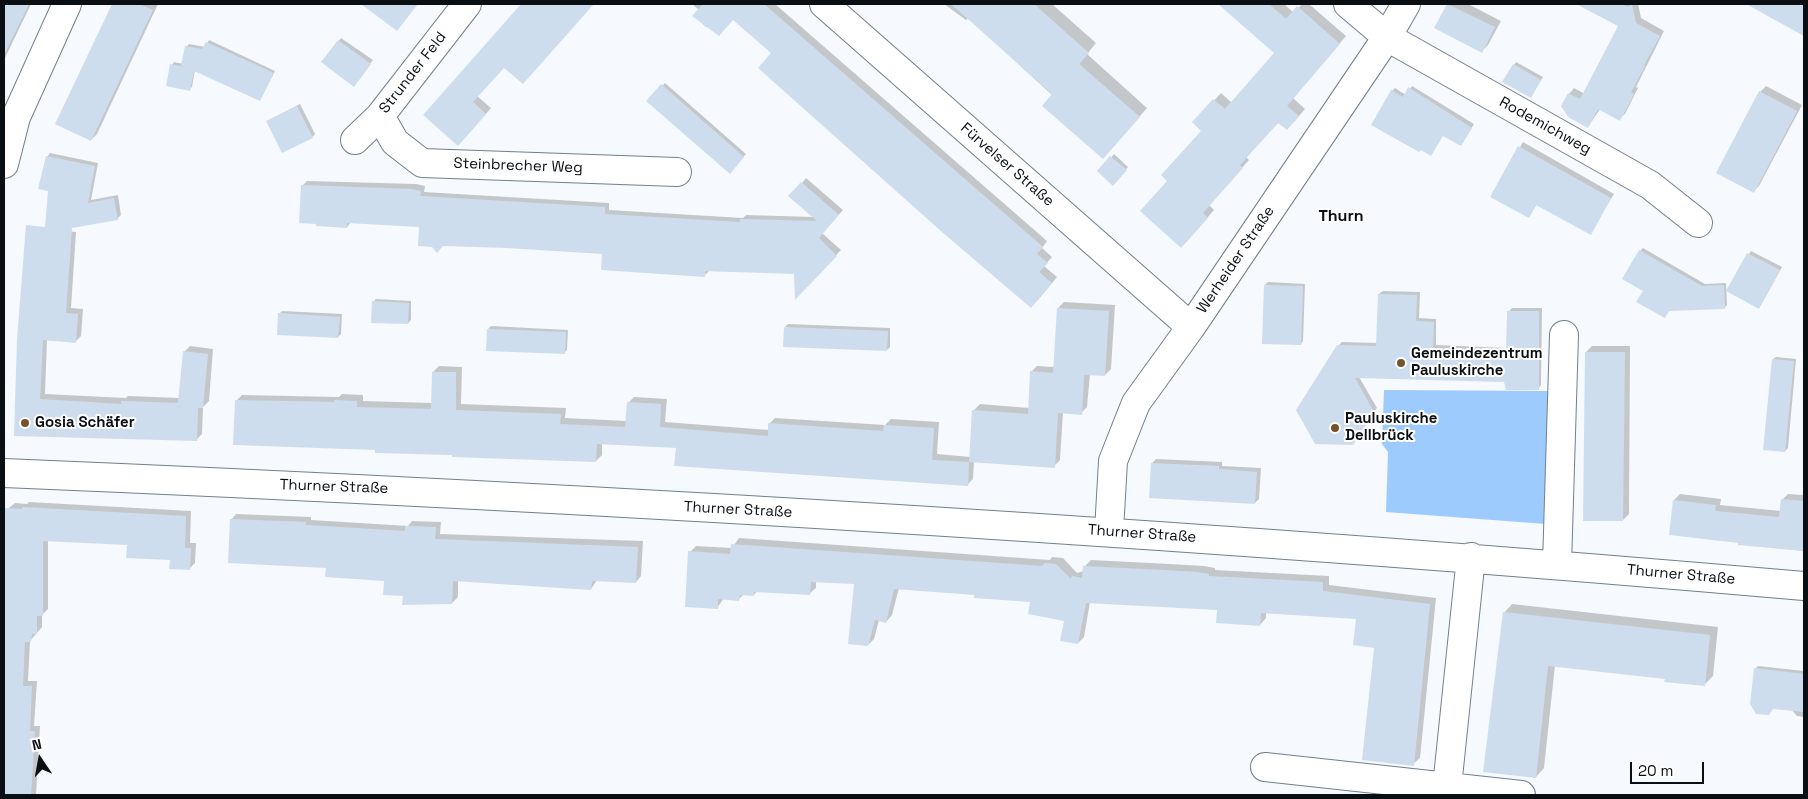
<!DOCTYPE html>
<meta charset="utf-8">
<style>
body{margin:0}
#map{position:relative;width:1808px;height:799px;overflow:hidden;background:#f6f9fd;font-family:"Space Grotesk",sans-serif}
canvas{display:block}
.frame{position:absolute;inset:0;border:5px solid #0a0f14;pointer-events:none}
.north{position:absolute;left:15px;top:734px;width:50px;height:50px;-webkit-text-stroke:4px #fff;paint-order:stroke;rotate:348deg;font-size:14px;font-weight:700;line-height:20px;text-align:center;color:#0a0f14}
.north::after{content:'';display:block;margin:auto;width:18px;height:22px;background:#0a0f14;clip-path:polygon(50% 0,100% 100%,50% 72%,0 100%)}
.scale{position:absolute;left:1630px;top:762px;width:74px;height:22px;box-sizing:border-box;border:2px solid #0a0f14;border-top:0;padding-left:6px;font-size:15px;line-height:18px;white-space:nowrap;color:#0a0f14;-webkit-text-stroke:4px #fff;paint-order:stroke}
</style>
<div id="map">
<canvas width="1808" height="799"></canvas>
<div class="frame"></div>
<div class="north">N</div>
<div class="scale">20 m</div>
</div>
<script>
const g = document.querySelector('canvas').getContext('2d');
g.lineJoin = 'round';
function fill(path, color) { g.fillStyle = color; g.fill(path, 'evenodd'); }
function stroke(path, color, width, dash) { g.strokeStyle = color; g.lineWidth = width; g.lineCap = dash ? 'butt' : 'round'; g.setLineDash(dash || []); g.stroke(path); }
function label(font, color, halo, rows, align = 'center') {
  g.font = font + ' "Space Grotesk",sans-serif'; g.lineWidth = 4; g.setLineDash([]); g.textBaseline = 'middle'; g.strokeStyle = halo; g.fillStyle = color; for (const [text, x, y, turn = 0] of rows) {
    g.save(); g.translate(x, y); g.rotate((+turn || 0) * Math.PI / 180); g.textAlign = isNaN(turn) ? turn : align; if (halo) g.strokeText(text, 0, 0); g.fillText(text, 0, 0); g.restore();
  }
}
fill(new Path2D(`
 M1384,390L1551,391L1546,524L1386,512L1388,452L1382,444Z`), '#9ecbfd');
fill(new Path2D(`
 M4,4H31L4,60Z
 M113,4H158L97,134L91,140L57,124Z
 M363,4H417L396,29Z
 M523,4H593L528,77L504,66L477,96L491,108L464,139L425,115Z
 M692,4H775L1047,241L1042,248L1052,257L1044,266L1057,277L1037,301L734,18L706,27L694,16L699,10Z
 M944,4H1052L1096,43L1087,54L1147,108L1111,149L968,18L966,20Z
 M1221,4H1284L1294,13L1302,4H1309L1346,36L1293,98L1305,109L1294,122H1279L1246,157L1249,160L1209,205L1214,210L1188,240L1169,181L1203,130L1194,122L1221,93L1232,103L1275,53Z
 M1449,4H1468L1501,21L1488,45L1482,51L1436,28Z
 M1597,4H1638L1641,18L1664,31L1636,87L1638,88L1625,114L1619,119L1600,109L1588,127L1569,94L1574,88L1585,94L1619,26L1593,12Z
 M1756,4H1804V27L1757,5Z
 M341,38L373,60L356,83L339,41Z
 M209,40L275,71L260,100L195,70L192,87L189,89L172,65L174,62L183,64L186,47L189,44L205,47Z
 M1516,62L1543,77L1531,96L1504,81Z
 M665,83L746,154L729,172L648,101Z
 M1412,86L1474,124L1463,142L1392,91L1395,88L1406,95Z
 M1766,86L1802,105L1759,186L1753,192L1760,92Z
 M300,104L315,134L312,137L267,121Z
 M1523,142L1614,194L1590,233L1537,204L1529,217L1492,196Z
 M50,153L98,163L91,200L118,195L121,215L117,219L49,190L47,157Z
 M1114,154L1128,167L1113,184L1099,171Z
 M806,178L843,210L822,233L841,250L796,298V273L709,271L705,275L604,253L420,226L351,222L347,227L302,186L307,181L416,184L425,186L424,192L609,203V210L743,218L746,215L814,217L802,183Z
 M33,227L76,232L71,308L83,309L81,336L75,342L47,340L45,394L126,398L128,396L180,398L184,352L190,346L213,349L209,401L203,407L202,434L196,440L15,434Z
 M1643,248L1705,284L1726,283L1727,305L1724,308L1670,309L1665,317L1645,290L1640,251Z
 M1751,251L1782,267L1761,305L1727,290Z
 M1268,282L1305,284L1303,341L1301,344L1265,285Z
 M1383,291L1420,292L1419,318L1436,319V345L1507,348L1509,311L1512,308H1542L1541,385L1538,389L1505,381L1359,377L1377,408L1353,444L1338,346L1342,342L1378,343L1379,294Z
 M376,299L411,301V320L408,323L373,302Z
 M1064,302L1115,305L1111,369L1105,375L1090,374L1087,407L1081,413L1063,412L1060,460L1054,466L974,461L973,479L967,485L677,447L602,443V455L596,461L376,449L236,401L242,395L339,397L342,394L363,395V401L433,403V372L439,366L462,367L461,404L566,408L565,418L627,421L628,403L634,397L667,399L665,422L769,430V424L775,418L885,425L891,419L939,422L937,454L971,457L974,410L980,404L1029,408L1031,372L1037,366L1055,367L1058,308Z
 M282,311L342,314L341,334L338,337L280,313Z
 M788,324L890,328V347L887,350L785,327Z
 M491,326L568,330L567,350L564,353L488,329Z
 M1592,346H1630L1629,514L1623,520L1586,352Z
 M1776,357L1796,359L1788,448L1785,451L1773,359Z
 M1156,459L1222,462V466L1261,468L1259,499L1255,503L1152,463Z
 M1680,494L1721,499L1720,505L1781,511L1782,500L1788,494L1804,495V551L1739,544V542L1674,500Z
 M29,502L191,511L190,543H196L195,563L190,568L128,543L48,540V609L42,615V627L30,641L28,681H37L34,726H40L36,795H4V512L15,503L27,504Z
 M236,514L311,517V520L408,526L412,521L441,522L440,534L643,541L641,576L636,582L597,580L591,589L458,580V597L452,603L404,595L386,580L327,567L231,520Z
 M739,538L1050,560L1052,557L1063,558L1077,573L1084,571V567L1091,560L1170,564L1204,566L1215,568V570L1329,576V585L1436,598L1420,758L1413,764L1375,646L1357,618L1266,613V618L1260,625L1218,609L1090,602L1084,637L1078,643L1065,620L1032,601L975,593L899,588L892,615L886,622L879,620L874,639L868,645L855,583L816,581V588L809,594L757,591L754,595L744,594L739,599L724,598L717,608L690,552L696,546L732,548Z
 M1512,604L1718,627L1713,676L1705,684L1666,678L1555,665L1544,768L1536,777L1504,613Z
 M1758,666L1804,671V717L1797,716L1755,669Z`), '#0003');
fill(new Path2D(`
 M4,4H29L4,55Z
 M112,4H139L153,10L91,141L55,124Z
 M361,4H418L397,31Z
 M521,4H594L523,84L504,68L473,102L486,114L458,146L423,115Z
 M703,4H764L1043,247L1037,254L1048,263L1039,272L1052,283L1031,308L942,232L758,68L771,53L733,20L719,36L692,16Z
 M951,4H1034L1089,53L1079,64L1140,117L1103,159L1042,106L1052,94Z
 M1218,4H1269L1286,19L1297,6L1340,44L1287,106L1299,116L1287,130L1278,123L1240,165L1243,168L1203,213L1208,218L1181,248L1140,211L1167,181L1161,175L1201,131L1192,122L1213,99L1225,109L1274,53Z
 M1447,4L1495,27L1482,53L1434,28Z
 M1576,4H1622L1628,7L1632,4L1636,23L1660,36L1644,65L1645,66L1631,92L1634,94L1620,121L1598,109L1588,128L1568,117L1561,106L1568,93L1580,99L1618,26Z
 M1746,4H1804V36Z
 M338,40L371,64L354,87L321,62Z
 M206,42L274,73L260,101L194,71L190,91L166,86L170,64L185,67L181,65L185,46L202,49Z
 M1513,64L1541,80L1531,98L1502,82Z
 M661,84L744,157L730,174L646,101Z
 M1408,87L1472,128L1461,146L1443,136L1431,156L1421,150L1419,152L1371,125L1391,90L1403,97Z
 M1759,91L1797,111L1754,193L1716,173Z
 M297,106L313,138L282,153L266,121Z
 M1518,146L1611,198L1591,235L1536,205L1529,218L1490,197Z
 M46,156L95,166L88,203L114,198L118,220L72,228L66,313L78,314L76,343L43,340L40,399L121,404V401L178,403L183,351L208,354L203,408H198L197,441L14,436L17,339L26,225L45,227L48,191L38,189Z
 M1110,156L1127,170L1113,186L1097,171Z
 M801,182L839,215L819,238L837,256L795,300L794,274L705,271V277L601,270L602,254L506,248L443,246L437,253L432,247L418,246L419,227L347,223V228L316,226V224L299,223L301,185L411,189L421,191L420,196L605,207V214L740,222V219L817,221L788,196Z
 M1639,250L1702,286L1724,285L1725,309L1669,311L1665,318L1636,302L1643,291L1622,279Z
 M1747,253L1780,270L1759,309L1726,291Z
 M1264,285L1303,286L1301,345L1262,344Z
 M1378,294L1417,295L1416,321L1434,322L1433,348L1506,350L1507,311H1539V390H1506L1504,382L1355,378L1374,412L1353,445L1315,444L1296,410L1337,345L1376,346Z
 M372,301L409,303L408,324L371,323Z
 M1057,308L1109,311L1105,376L1084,375L1082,415L1058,413L1055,468L969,462L972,410L1028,414L1030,371L1053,373Z
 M278,313L340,317L338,338L277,335Z
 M784,327L888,331L887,351L783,347Z
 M487,329L566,332L565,354L486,351Z
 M1585,352H1625L1623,521H1583Z
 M1772,359L1794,361L1785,452L1763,450Z
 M432,372H456V410L561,414L560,424L625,427L627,402L661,404L660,427L768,436V423L883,431L884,425L934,428L932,460L969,462L968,486L674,466L676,448L597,444L596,462L452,457V455L375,453V450L233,445L235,400L334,402L335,400L357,401V407L431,409Z
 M1151,463L1219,466V469L1257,472L1255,504L1149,498Z
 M1781,499L1804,501V551L1738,545V543L1669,535L1673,500L1716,505L1715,511L1779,517Z
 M22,507L186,516L185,548H191L190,570L169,569L170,560L126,558L127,545L43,541V616H37V634H32L31,642H25L23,686H32L30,731H35L31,795L4,794V508L22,509Z
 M230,519L306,522V525L405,531V526L436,527L435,539L638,547L636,583L592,581L591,590L453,581L452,604L402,605L403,596L383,595L384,581L325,577L326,568L228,563Z
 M731,544L1042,566L1045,563L1056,564L1071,579L1072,576L1082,578L1083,566L1163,570L1197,572L1209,574V576L1323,582V591L1430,604L1414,766L1362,760L1374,648L1353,645L1356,619L1261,613L1260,626L1216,623L1217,610L1086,603L1078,644L1060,641L1064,621L1028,614L1030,602L974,598V595L894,589L886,623L875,620L868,646L848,644L854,584L811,582L810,595L754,592V596L740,595L739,601L718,599V609L685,607L688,551L730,554Z
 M1503,612L1710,635L1705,686L1664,682L1665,679L1548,666L1536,778L1483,772Z
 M1754,668L1804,674V712L1773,709L1769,715L1756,714L1750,704Z`), '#ceddee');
const minor = new Path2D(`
 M824,4L1191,327
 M1348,4L1387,37L1650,185L1698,223
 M380,116L395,142L422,163L677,172
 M355,140L380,116L467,4
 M4,164L16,117L67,4
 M4,473C605,498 1205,534 1804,586
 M1109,531L1113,461L1136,403L1191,327L1387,37L1406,4
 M1557,565L1564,335
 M1265,767L1521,795
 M1447,787L1471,557`);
stroke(minor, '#717f8e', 30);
stroke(minor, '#fff', 28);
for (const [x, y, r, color] of [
 [1401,363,5,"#75542b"],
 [25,423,5,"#75542b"],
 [1335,428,5,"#75542b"]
]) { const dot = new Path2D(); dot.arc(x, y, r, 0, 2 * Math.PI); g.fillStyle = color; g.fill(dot); stroke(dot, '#fff', 2); }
label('15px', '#0a0f14', '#fff', [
 ["Strunder Feld",413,73,-52],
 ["Rodemichweg",1545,126,29],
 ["Fürvelser Straße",1007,165,41],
 ["Steinbrecher Weg",518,166,2],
 ["Werheider Straße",1236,260,-56],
 ["Thurner Straße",334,487,2],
 ["Thurner Straße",738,510,3],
 ["Thurner Straße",1142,534,4],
 ["Thurner Straße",1681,575,5]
]);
label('bold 15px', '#0a0f14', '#fff', [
 ["Gemeindezentrum",1411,354],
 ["Pauluskirche",1411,371],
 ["Pauluskirche",1345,419],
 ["Dellbrück",1345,436],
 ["Gosia Schäfer",35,423]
], 'left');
label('bold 16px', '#0a0f14', '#fff', [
 ["Thurn",1341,217]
]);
</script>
